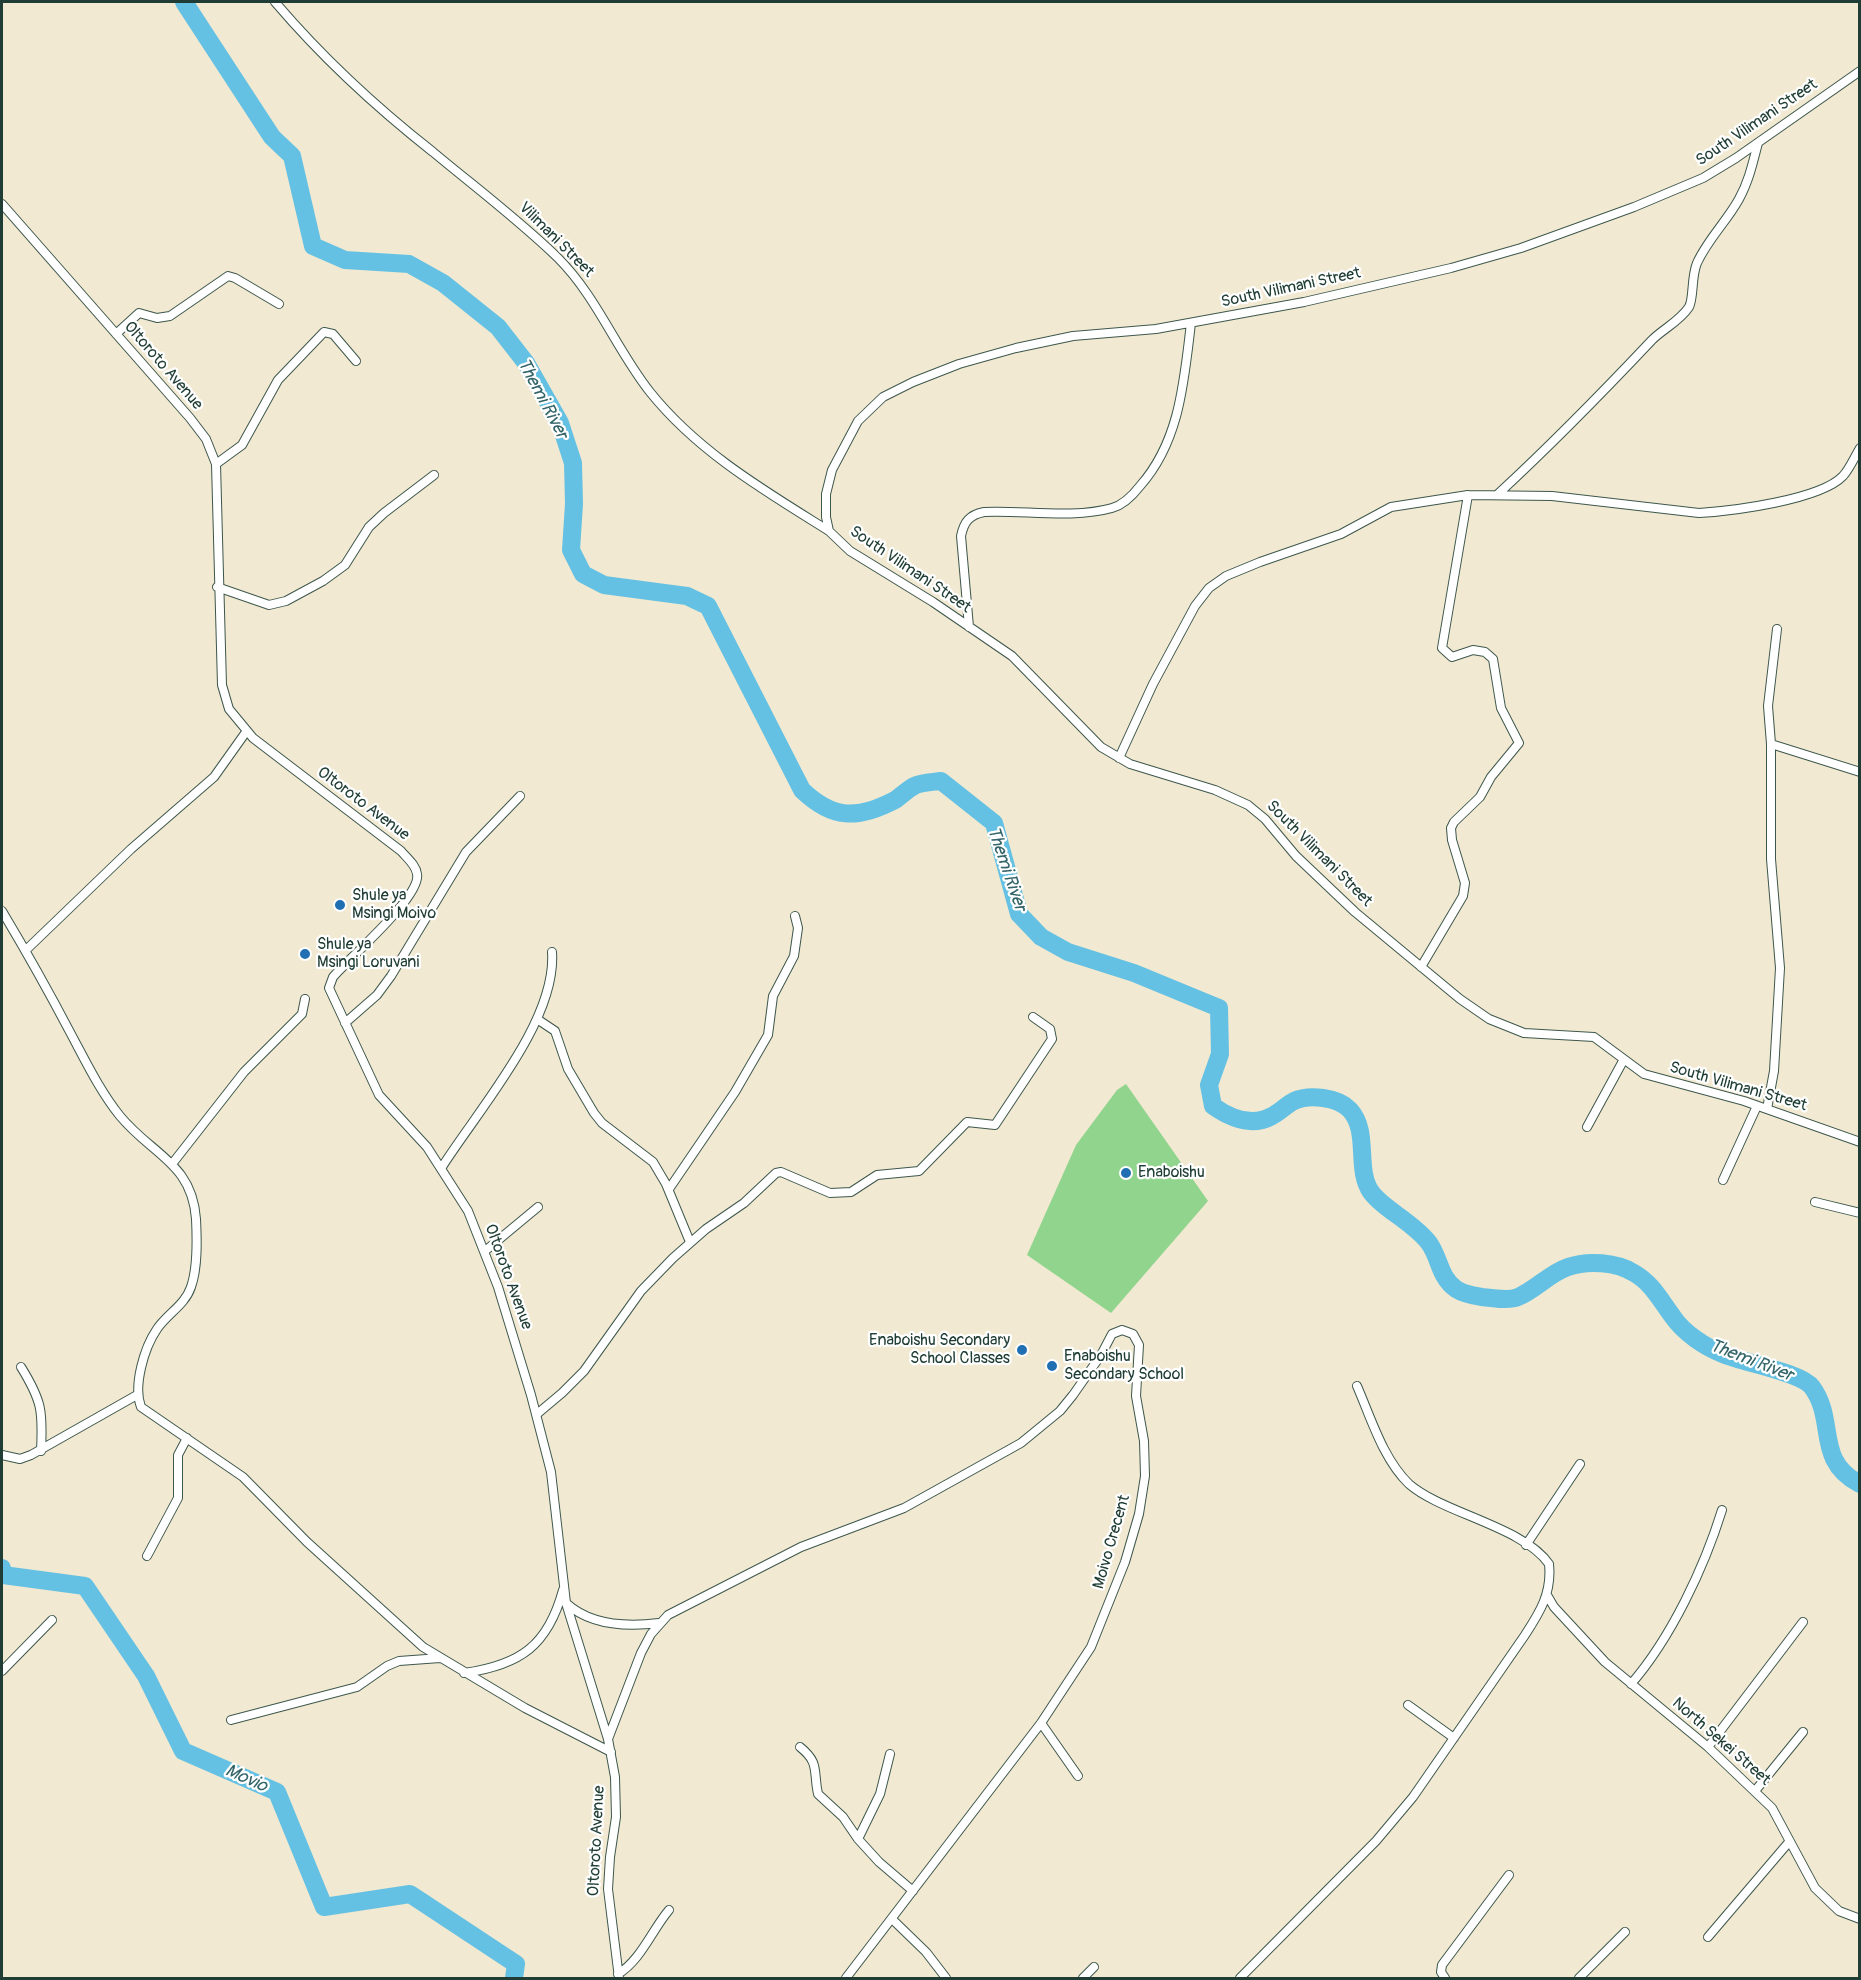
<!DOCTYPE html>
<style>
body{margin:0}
#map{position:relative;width:1861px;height:1980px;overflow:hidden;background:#f1e9d1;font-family:Pangolin,sans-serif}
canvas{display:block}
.frame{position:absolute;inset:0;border:3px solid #1f3d34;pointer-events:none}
</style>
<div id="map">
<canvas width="1861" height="1980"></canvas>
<div class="frame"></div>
</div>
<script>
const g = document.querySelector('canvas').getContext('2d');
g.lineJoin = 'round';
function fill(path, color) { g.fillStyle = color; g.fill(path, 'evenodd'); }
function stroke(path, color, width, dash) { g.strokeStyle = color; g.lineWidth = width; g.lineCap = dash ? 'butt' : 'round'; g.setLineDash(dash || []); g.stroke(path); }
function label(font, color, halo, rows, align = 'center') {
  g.font = font + ' Pangolin,sans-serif'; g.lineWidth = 4.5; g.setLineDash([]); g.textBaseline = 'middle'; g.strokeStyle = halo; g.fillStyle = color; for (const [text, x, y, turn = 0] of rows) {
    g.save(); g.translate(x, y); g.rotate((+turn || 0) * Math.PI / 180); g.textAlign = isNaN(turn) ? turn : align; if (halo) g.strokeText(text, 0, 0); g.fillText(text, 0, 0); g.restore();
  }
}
fill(new Path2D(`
 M1126,1084L1208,1201L1111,1313L1027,1255L1076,1145L1117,1090Z`), '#90d48d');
stroke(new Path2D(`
 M184,2L272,137L292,156L313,246L345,260L409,264L443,283L498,327L526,363L560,423L573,463L574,504L571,550L583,574L604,585L687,596L708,606L802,790C832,819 857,820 895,800C901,796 907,790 914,786C921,782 933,782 941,781L994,823L1019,914L1041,937L1068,952L1134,973L1219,1008L1220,1054L1209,1085L1213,1106C1230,1118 1252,1127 1272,1116C1280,1112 1286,1105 1294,1101C1309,1094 1338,1097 1350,1110C1370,1132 1355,1169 1371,1192C1384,1210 1412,1221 1429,1243C1440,1258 1439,1277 1456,1289C1462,1293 1475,1296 1482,1297C1491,1298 1509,1301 1518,1297C1535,1290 1550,1273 1568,1267C1587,1260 1617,1262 1634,1273C1652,1283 1661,1301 1673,1317C1684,1333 1705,1347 1723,1354C1743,1363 1801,1372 1812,1387C1837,1421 1814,1460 1860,1484
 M2,1568L3,1575L85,1586L146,1676L183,1751L277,1792L324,1907L410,1894L516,1964L514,1978`), '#65c1e3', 18);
const minor = new Path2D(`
 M275,2C321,56 377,108 433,152C475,187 519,220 558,258C597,297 616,349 650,392C698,452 765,491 829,531
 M1860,71L1736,158L1703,178L1634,207L1521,248L1451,268L1304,302L1156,329L1073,336L1016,348L959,364L913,382L883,397L858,421L832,470L826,494V517L829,531L850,551L933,602L1012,656L1101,747L1130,764L1215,790L1248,805L1265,819L1296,856L1355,912L1460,999L1489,1019L1524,1033L1594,1037L1644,1074L1744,1101L1860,1142
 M2,204L190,418L206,439L216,464L222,685L229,709L253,738L401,851C407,858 416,865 417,874C422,896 349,958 333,977L329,988L379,1095L427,1147L468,1211L498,1287L531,1395L551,1472L566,1603L608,1739L615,1777L616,1817L610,1857L608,1889L619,1978
 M116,334L139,313L157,318L170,316L228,276L235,278L279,304
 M216,464L242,445L278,380L324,332L333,334L356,361
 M1498,494C1551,445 1602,393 1652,340C1663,329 1680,321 1689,307C1694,298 1691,277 1697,263C1708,239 1727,221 1739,199C1749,181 1753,162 1758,143
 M217,587L269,605L286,601L323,581L345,565L369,527L384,513L434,475
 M969,627L961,536C964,522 969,515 984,512C1023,510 1073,519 1112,508C1123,505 1133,495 1140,486C1180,441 1184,381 1191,323
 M1771,744L1860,772
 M1119,758L1153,684L1195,606L1209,588L1226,576L1260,562L1341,534L1391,507L1468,495L1552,496L1699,513C1732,511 1820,500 1843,476C1850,468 1854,458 1860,448
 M2,911C26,951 49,992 71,1034C86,1062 100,1091 120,1116C152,1155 192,1163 196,1219C197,1239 198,1267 191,1287C185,1305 167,1314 157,1329C144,1348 133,1386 141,1407L243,1477L307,1542L423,1647L525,1708L611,1752
 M26,950L131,849L214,777L246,732
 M1421,967L1463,896L1465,883L1452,840L1451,828L1454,822L1480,797L1491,777L1519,743L1501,708L1493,659L1485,652L1473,650L1452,657L1442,648L1468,495
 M537,1019L555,1031L568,1069L594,1113L602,1123L653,1162L666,1184L690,1242
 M345,1023L377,995L391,976L466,852L520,796
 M1767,1109L1774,1071L1780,968L1771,859V744L1768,706L1777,629
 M1587,1127L1623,1061
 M172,1164L244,1072L302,1014L305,999
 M442,1167C478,1110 557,1021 552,952
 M1723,1180L1757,1106
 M669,1189L735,1092L768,1035L773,996L794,956L798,928L795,916
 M1815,1202L1860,1213
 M485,1251L538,1207
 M21,1367C42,1401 43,1411 41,1451
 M537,1414L562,1393L584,1371L641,1291L673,1258L706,1229L744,1203L776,1173L781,1172L830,1193L851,1192L877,1175L919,1171L967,1122L995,1125L1052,1039L1050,1029L1033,1017
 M2,1455L20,1459L31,1455L137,1395
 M1526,1545L1580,1464
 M147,1556L178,1498V1455L187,1438
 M1547,1595L1554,1607L1605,1662L1708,1747L1772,1808L1815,1888L1839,1911L1860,1919
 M566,1603C591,1626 627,1627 659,1623
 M2,1671L52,1620
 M464,1673C521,1665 548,1645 563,1590
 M1631,1684C1671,1638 1704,1568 1722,1510
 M1408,1705L1454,1738
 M231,1720L357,1687L387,1666L399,1661L440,1658
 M1041,1723L1078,1776
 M608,1739L641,1653L651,1634L668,1615L801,1547L904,1508L1021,1443L1060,1411L1073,1395L1101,1355L1112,1334L1122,1330L1133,1334L1139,1345L1136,1396L1144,1441L1145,1476L1139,1514L1125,1562L1091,1647L1041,1723L846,1978
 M800,1747C820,1763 813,1771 818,1794L843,1817L858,1839L879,1862L913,1891
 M1708,1747L1803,1622
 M1755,1791L1803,1732
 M858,1839L880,1794L890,1754
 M893,1920L926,1952L946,1978
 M1708,1937L1789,1842
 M618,1974C641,1960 652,1930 669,1910
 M1083,1978L1094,1967
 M1240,1978L1376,1841L1413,1797L1525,1635C1540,1612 1552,1593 1549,1564C1524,1527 1442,1513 1409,1484C1383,1459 1371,1418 1357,1386
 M1445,1978L1441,1972L1442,1965L1509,1875
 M1579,1978L1625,1932`);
stroke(minor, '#3e574c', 10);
stroke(minor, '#fff', 8);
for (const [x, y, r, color] of [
 [340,905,6,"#1f6fb2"],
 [305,954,6,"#1f6fb2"],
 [1126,1173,6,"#1f6fb2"],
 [1022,1350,6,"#1f6fb2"],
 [1052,1366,6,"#1f6fb2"]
]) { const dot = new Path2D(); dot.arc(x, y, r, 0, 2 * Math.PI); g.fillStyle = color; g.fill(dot); stroke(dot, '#fff', 2); }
label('16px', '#1f3d34', '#fff', [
 ["South Vilimani Street",1757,123,-34],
 ["Vilimani Street",556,240,45],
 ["South Vilimani Street",1291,288,-12],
 ["Oltoroto Avenue",163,366,49],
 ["South Vilimani Street",910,570,34],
 ["Oltoroto Avenue",363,804,37],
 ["South Vilimani Street",1319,854,45],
 ["South Vilimani Street",1738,1087,16],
 ["Oltoroto Avenue",508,1277,70],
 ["Moivo Crecent",1112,1542,-74],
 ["North Sekei Street",1721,1742,41],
 ["Oltoroto Avenue",597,1841,-87]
]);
label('16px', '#1f3d34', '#fff', [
 ["Shule ya",352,896],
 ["Msingi Moivo",352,914],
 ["Shule ya",317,945],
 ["Msingi Loruvani",317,963],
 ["Enaboishu",1138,1173],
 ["Enaboishu Secondary",1010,1341,"right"],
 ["School Classes",1010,1359,"right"],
 ["Enaboishu",1064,1357],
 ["Secondary School",1064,1375]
], 'left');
label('italic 18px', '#346569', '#fff', [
 ["Themi River",542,399,62],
 ["Themi River",1006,869,71],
 ["Themi River",1751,1361,21],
 ["Movio",246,1779,24]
]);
</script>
